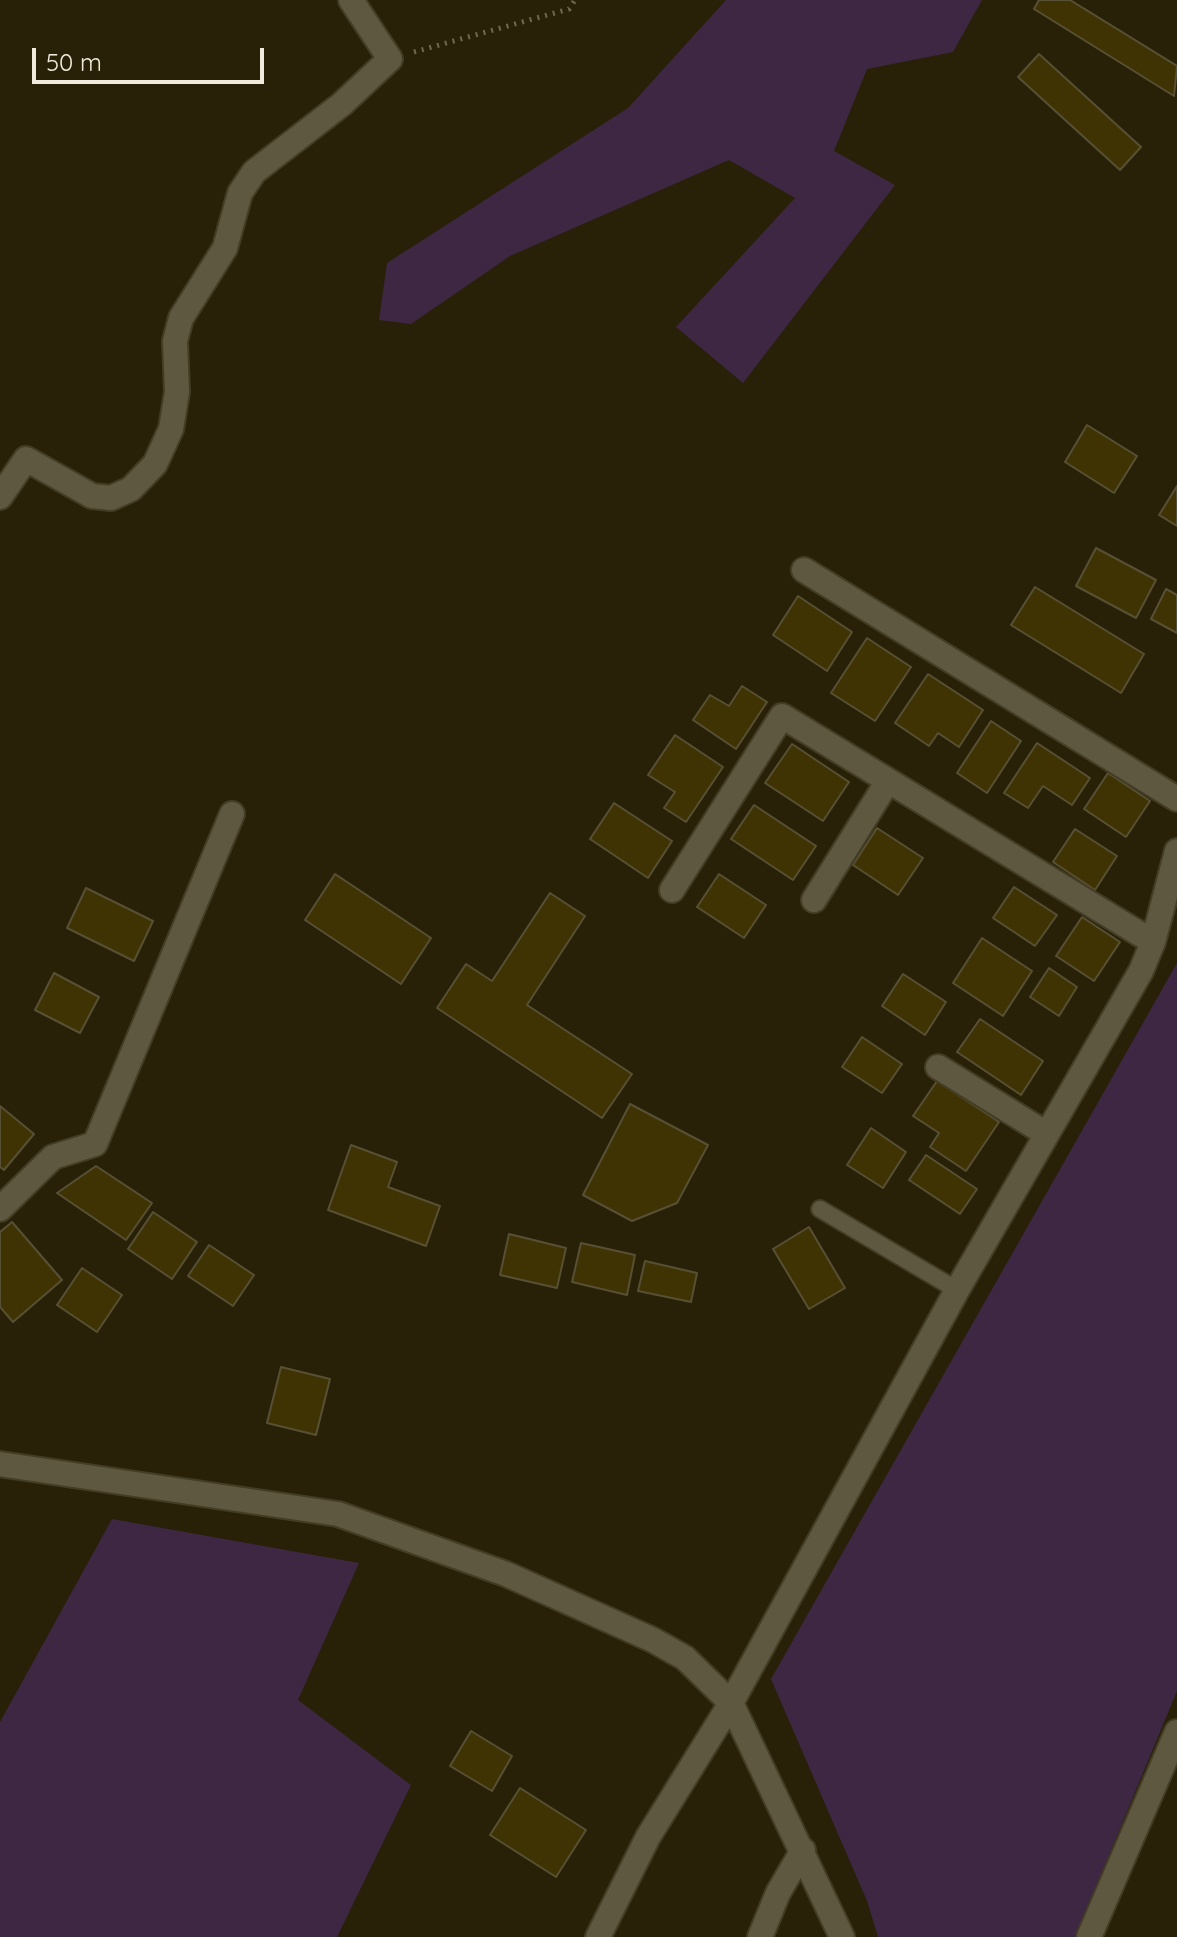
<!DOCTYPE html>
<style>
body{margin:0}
#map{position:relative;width:1177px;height:1937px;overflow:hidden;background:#282107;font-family:Quicksand,sans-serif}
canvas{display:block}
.scale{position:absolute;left:32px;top:48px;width:232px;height:36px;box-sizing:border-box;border:4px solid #f0ecdd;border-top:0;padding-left:10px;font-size:24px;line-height:28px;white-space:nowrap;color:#f0ecdd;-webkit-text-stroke:6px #282107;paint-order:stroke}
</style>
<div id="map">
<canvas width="1177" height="1937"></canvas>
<div class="scale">50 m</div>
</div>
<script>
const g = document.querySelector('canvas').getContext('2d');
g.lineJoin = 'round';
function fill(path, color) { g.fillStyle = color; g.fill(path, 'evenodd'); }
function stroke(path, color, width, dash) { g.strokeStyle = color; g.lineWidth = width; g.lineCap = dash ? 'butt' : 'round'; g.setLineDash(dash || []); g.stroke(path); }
fill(new Path2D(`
 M726,0H982L953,52L867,69L834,151L895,185L743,383L676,327L795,198L729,160L510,256L411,324L379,320L387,263L628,108Z
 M1177,963V1691L1075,1937H878L867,1901L771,1679Z
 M112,1519L359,1563L298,1700L411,1785L337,1937H0V1722Z`), '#3d2743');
const building = new Path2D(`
 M1039,0H1070L1177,66L1174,96L1034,9Z
 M1039,54L1141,147L1120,170L1018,77Z
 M1087,425L1137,456L1114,493L1065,462Z
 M1177,486V526L1159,515Z
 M1096,548L1156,580L1136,618L1076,586Z
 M1035,587L1144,654L1121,693L1011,625Z
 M1166,589L1177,595V633L1151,619Z
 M798,596L852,632L827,671L773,635Z
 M867,638L911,667L875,721L831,693Z
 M928,674L983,710L959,747L938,733L929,746L895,723Z
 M742,686L767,702L736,749L693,720L710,695L729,706Z
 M991,721L1021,741L987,793L957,773Z
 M675,735L723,767L686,822L664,808L675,792L648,775Z
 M1037,743L1090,778L1072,805L1043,786L1028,808L1004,793Z
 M792,744L849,782L823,821L765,783Z
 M1108,773L1150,801L1126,837L1084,809Z
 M614,803L672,841L648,878L590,839Z
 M754,805L816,846L793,880L731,839Z
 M877,828L923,858L898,895L853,865Z
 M1075,829L1117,856L1095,890L1053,862Z
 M335,874L431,938L401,984L305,920Z
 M719,874L766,905L744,938L697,907Z
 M1014,887L1057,915L1035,946L993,918Z
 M86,888L153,921L134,961L67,928Z
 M550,893L585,916L527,1005L632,1074L602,1118L437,1008L466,964L492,981Z
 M1082,917L1120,942L1094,981L1056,956Z
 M982,938L1032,971L1003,1016L953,983Z
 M1049,968L1077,987L1059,1016L1030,997Z
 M54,973L99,997L80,1033L35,1010Z
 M903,974L946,1002L925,1035L882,1006Z
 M980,1019L1043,1061L1021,1095L957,1052Z
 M862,1037L902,1064L882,1093L842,1067Z
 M937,1081L999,1122L966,1171L930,1147L939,1133L913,1116Z
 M630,1104L708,1145L677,1203L632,1221L583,1195Z
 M0,1106L34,1134L4,1170L0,1167Z
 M871,1128L906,1152L883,1188L847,1165Z
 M351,1145L397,1162L388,1187L440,1206L426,1246L328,1210Z
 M926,1155L977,1189L960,1214L909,1180Z
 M96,1166L152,1203L126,1240L57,1193Z
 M153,1212L197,1242L172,1279L128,1249Z
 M12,1222L62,1280L13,1322L0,1307V1232Z
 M809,1227L845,1288L809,1309L773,1249Z
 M509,1234L566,1248L557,1288L500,1275Z
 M581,1243L635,1255L627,1295L572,1282Z
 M209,1245L254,1275L233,1306L188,1276Z
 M645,1261L697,1273L691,1302L638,1291Z
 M82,1268L122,1295L97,1332L57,1305Z
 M281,1367L330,1379L316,1435L267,1423Z
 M471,1731L512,1756L492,1791L450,1766Z
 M520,1788L586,1830L556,1877L490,1835Z`);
fill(building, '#3f3303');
stroke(building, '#575035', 2);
const lane = new Path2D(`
 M820,1209L957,1290`);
const street = new Path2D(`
 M0,497L26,459L92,496L111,498L131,489L155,464L171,429L177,392L175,341L181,318L225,248L240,193L254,172L342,104L390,59L351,0
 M804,570L1177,799
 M672,890L782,716L1153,942
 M814,900L888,781
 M938,1067L1045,1133
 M0,1209L53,1157L95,1144L232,814
 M0,1464L338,1514L506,1574L653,1640L685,1658L731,1703L842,1937
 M598,1937L648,1837L731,1703L957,1290L1141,971L1153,942L1177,851
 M760,1937L778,1893L803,1850
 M1089,1937L1177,1732`);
stroke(lane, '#443d25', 20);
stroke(street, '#443d25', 28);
stroke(new Path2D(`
 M414,52L569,9L575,0`), '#6f6953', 5, [2, 6]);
stroke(lane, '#5e5841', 16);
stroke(street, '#5e5841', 24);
</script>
